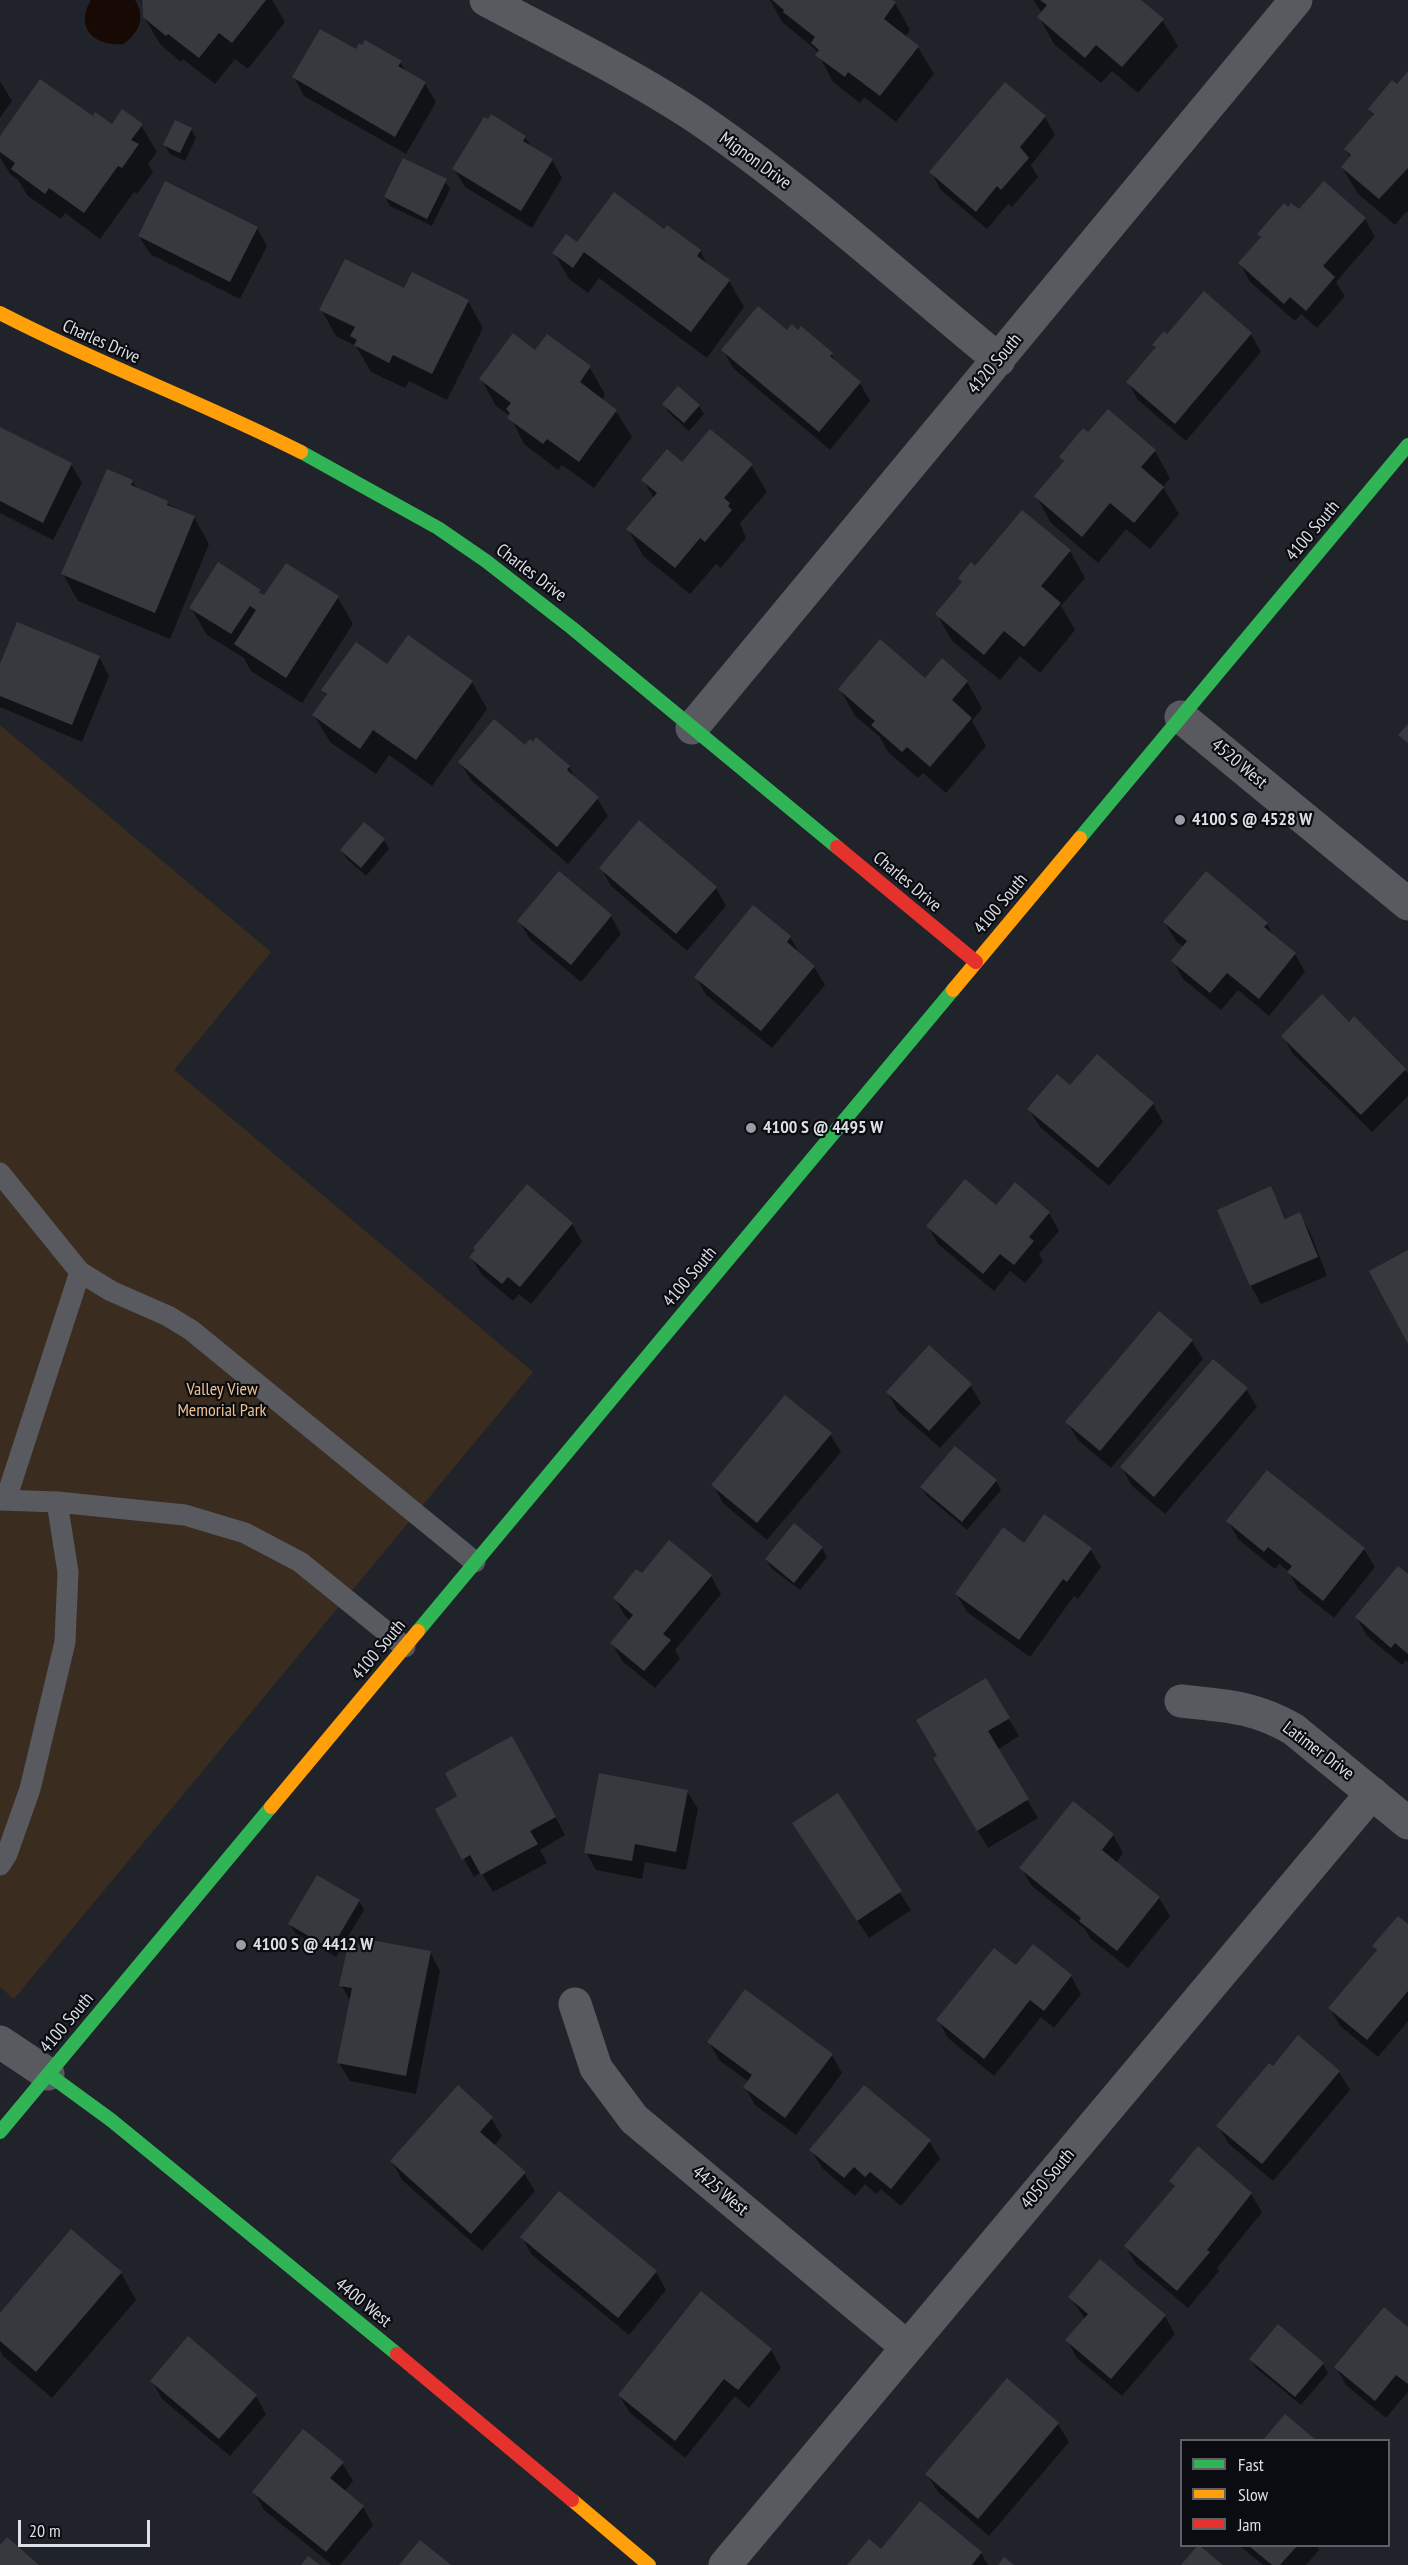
<!DOCTYPE html>
<style>
body{margin:0}
#map{position:relative;width:1408px;height:2565px;overflow:hidden;background:#21232a;font-family:"PT Sans Narrow",sans-serif}
canvas{display:block}
.legend{position:absolute;left:1180px;top:2439px;width:210px;height:108px;box-sizing:border-box;background:#0a0c11;border:2px solid #5e6066;margin:0;padding:8px 10px;list-style:none;font-size:18px;color:#dbdfe6}
.legend li{display:flex;align-items:center;gap:12px;height:30px}
.legend b{width:30px;border:2px solid #5e6066}
.scale{position:absolute;left:18px;top:2520px;width:132px;height:27px;box-sizing:border-box;border:3px solid #dbdfe6;border-top:0;padding-left:8px;font-size:18px;line-height:21px;white-space:nowrap;color:#dbdfe6;-webkit-text-stroke:4px #0a0c11;paint-order:stroke}
</style>
<div id="map">
<canvas width="1408" height="2565"></canvas>
<ul class="legend">
<li><b style="height:8px;background:#30b455"></b>Fast</li>
<li><b style="height:8px;background:#ff9f0a"></b>Slow</li>
<li><b style="height:8px;background:#e5322d"></b>Jam</li>
</ul>
<div class="scale">20 m</div>
</div>
<script>
const g = document.querySelector('canvas').getContext('2d');
g.lineJoin = 'round';
function fill(path, color) { g.fillStyle = color; g.fill(path, 'evenodd'); }
function stroke(path, color, width, dash) { g.strokeStyle = color; g.lineWidth = width; g.lineCap = dash ? 'butt' : 'round'; g.setLineDash(dash || []); g.stroke(path); }
function label(font, color, halo, rows, align = 'center') {
  g.font = font + ' "PT Sans Narrow",sans-serif'; g.lineWidth = 4.5; g.setLineDash([]); g.textBaseline = 'middle'; g.strokeStyle = halo; g.fillStyle = color; for (const [text, x, y, turn = 0] of rows) {
    g.save(); g.translate(x, y); g.rotate((+turn || 0) * Math.PI / 180); g.textAlign = isNaN(turn) ? turn : align; if (halo) g.strokeText(text, 0, 0); g.fillText(text, 0, 0); g.restore();
  }
}
fill(new Path2D(`
 M0,725L271,952L174,1070L533,1372L14,1999L0,1987Z`), '#3a2d1f');
fill(new Path2D(`
 M91,0H135C146,18 139,33 123,44C94,47 74,27 91,0Z`), '#170a04');
fill(new Path2D(`
 M141,0H272L285,22L248,69L235,59L215,84L183,59L181,62L160,44L144,17Z
 M770,0H890L895,3L910,30L905,37L918,47L934,74L896,122L864,97L860,103L833,82L816,50L782,22Z
 M1033,0H1139L1162,20L1178,46L1138,93L1112,71L1101,83L1054,44L1039,17L1042,13Z
 M356,51L400,62L407,73L425,84L436,102L406,154L304,96L294,77Z
 M1408,73V212L1405,213L1395,225L1358,194L1342,167L1351,158L1345,149L1374,116L1370,110L1397,86Z
 M0,81L12,101L0,118Z
 M1005,84L1045,117L1055,135L1031,165L1038,177L1012,207L1008,204L987,229L941,190L931,172Z
 M93,119L112,126L141,125L157,152L148,164L153,172L137,194L134,192L100,239L65,213L61,219L28,196L18,180L10,174L0,157V138Z
 M191,129L196,138L185,161L170,154L165,145Z
 M525,137L532,148L552,160L562,178L532,228L465,187L454,169Z
 M445,181L450,189L432,226L390,206L385,197Z
 M1299,211L1365,219L1375,237L1336,282L1345,296L1317,328L1301,314L1295,321L1250,282L1240,263L1261,239L1259,234Z
 M257,228L267,246L240,299L150,254L139,236Z
 M664,231L700,251L708,266L729,281L744,307L707,358L599,278L588,293L569,279L554,253L577,244Z
 M404,290L468,301L483,328L447,400L409,381L405,388L371,372L356,346L336,336L321,309Z
 M787,333L831,354L838,365L860,383L870,401L830,450L733,368L723,350Z
 M1251,334L1261,352L1186,441L1138,400L1128,382L1157,349L1154,345L1167,336Z
 M547,336L590,368L605,394L602,400L616,411L632,437L594,488L562,465L558,470L524,444L510,416L496,406L481,379L536,352Z
 M664,404L699,406L704,414L689,431L669,413Z
 M0,428L71,464L82,483L53,540L0,513Z
 M1089,434L1155,451L1170,478L1163,487L1179,514L1150,549L1126,529L1098,563L1051,523L1036,496L1064,462L1061,457Z
 M683,464L751,465L767,492L740,523L746,538L721,568L716,564L690,594L643,556L628,529L654,498L643,480Z
 M132,481L137,489L194,517L209,544L170,639L78,601L63,574Z
 M1070,551L1085,578L1061,606L1075,630L1040,673L1020,656L1000,680L952,641L937,614L963,583L960,578L975,568Z
 M260,591L264,598H338L353,624L302,703L251,671L244,658L207,635L191,608Z
 M99,657L109,676L82,742L0,707V668Z
 M388,666L472,682L487,709L432,786L389,755L376,774L330,742L314,715L327,697L323,690Z
 M925,680L967,682L982,708L972,721L986,746L946,793L923,773L918,778L888,752L879,736L855,716L840,689Z
 M525,748L569,767L577,781L597,798L608,816L568,864L471,780L460,762Z
 M384,840L389,849L366,876L347,859L342,851Z
 M601,868L716,888L726,906L687,951L611,886Z
 M611,916L621,934L581,982L530,939L519,921Z
 M1165,923L1267,924L1275,939L1295,954L1305,972L1269,1016L1238,990L1221,1010L1183,979L1173,961L1184,947L1176,941Z
 M790,937L800,954L814,967L825,985L772,1048L706,995L696,977Z
 M1283,1036L1405,1070L1408,1074V1096L1372,1132L1293,1054Z
 M1071,1087L1153,1104L1163,1122L1109,1186L1040,1127L1029,1109Z
 M1271,1188L1286,1219L1299,1214L1310,1232L1327,1276L1261,1304L1251,1286L1219,1210Z
 M996,1208L1049,1213L1059,1231L1039,1254L1043,1261L1025,1283L1010,1271L994,1291L938,1244L928,1226Z
 M572,1224L582,1242L531,1304L519,1294L513,1301L482,1275L471,1257Z
 M1192,1341L1203,1359L1111,1468L1078,1440L1067,1422Z
 M970,1385L981,1403L940,1448L898,1411L888,1393Z
 M1246,1389L1257,1407L1165,1514L1132,1486L1122,1468Z
 M830,1434L841,1452L767,1540L723,1503L713,1485Z
 M996,1481L1001,1490L967,1530L927,1496L922,1488Z
 M1228,1521L1364,1549L1375,1567L1334,1618L1299,1590L1288,1571L1279,1564L1275,1569L1238,1539Z
 M1024,1545L1090,1549L1101,1567L1078,1599L1074,1596L1030,1657L967,1612L956,1594Z
 M822,1548L827,1557L800,1590L771,1568L766,1559Z
 M643,1575L711,1576L721,1594L675,1650L680,1659L655,1688L622,1661L612,1643L630,1621L625,1616L615,1598Z
 M1408,1576V1662L1406,1660L1402,1665L1367,1636L1357,1618Z
 M985,1680L1019,1736L997,1750L1038,1818L988,1848L946,1777L939,1757Z
 M522,1756L565,1835L540,1850L547,1863L493,1892L481,1872L474,1877L464,1859Z
 M687,1791L698,1809L686,1870L645,1862L642,1879L596,1870L586,1852Z
 M837,1796L911,1910L869,1938L805,1842Z
 M1113,1835L1123,1853L1116,1863L1159,1898L1170,1916L1128,1968L1091,1939L1085,1929L1032,1886L1021,1868Z
 M359,1901L364,1910L336,1957L295,1933L290,1924Z
 M1408,1926V2021L1378,2057L1340,2026L1330,2008L1377,1952L1374,1946Z
 M430,1952L440,1971L416,2094L350,2081L339,2063L351,2002L341,1985Z
 M1071,1976L1081,1994L1054,2028L1041,2017L994,2076L948,2038L938,2020Z
 M709,2042L832,2055L842,2073L796,2135L755,2105L745,2087L749,2082L719,2060Z
 M1273,2068L1339,2072L1350,2090L1273,2181L1229,2144L1218,2126Z
 M491,2118L502,2136L494,2146L524,2173L535,2191L482,2251L402,2180L392,2162Z
 M929,2141L940,2159L901,2206L881,2189L876,2194L865,2184L855,2196L822,2168L811,2150Z
 M1171,2181L1251,2194L1262,2212L1217,2268L1219,2271L1188,2308L1136,2264L1126,2246L1175,2188Z
 M522,2237L656,2272L666,2290L629,2335L532,2255Z
 M121,2273L136,2300L52,2398L3,2356L0,2351V2315Z
 M1070,2297L1165,2316L1175,2334L1122,2396L1077,2358L1067,2340L1085,2319Z
 M1408,2329V2392L1386,2418L1346,2385L1336,2367Z
 M771,2350L781,2368L749,2408L735,2396L685,2458L630,2413L619,2395Z
 M1251,2359L1323,2364L1328,2373L1301,2405L1256,2368Z
 M152,2381L256,2396L266,2414L230,2456L162,2399Z
 M1285,2416L1313,2440H1265Z
 M1058,2424L1069,2442L989,2536L938,2492L927,2474Z
 M342,2463L353,2481L344,2492L363,2507L373,2525L340,2565H332L264,2510L254,2492Z
 M1240,2546H1317L1319,2550L1306,2565H1263Z
 M981,2553L988,2565H849Z`), '#0007');
fill(new Path2D(`
 M142,0H266L232,43L219,33L199,58L168,34L166,36L143,17Z
 M772,0H892L896,2L884,19L919,46L880,96L848,72L845,77L815,55L819,50L811,43L815,37L783,12L784,10Z
 M1040,0H1141L1164,19L1122,67L1096,45L1085,58L1037,17L1047,5Z
 M320,29L356,49L359,43L362,45L365,40L402,61L398,66L426,82L395,137L292,77Z
 M1408,71V168L1379,199L1341,167L1351,155L1344,149L1374,114L1368,109L1392,80L1397,84Z
 M40,79L93,116L95,112L112,124L122,109L143,124L131,140L139,144L122,168L118,166L84,213L49,188L45,194L11,169L15,163L0,152V136Z
 M1005,82L1046,116L1020,147L1029,158L1001,190L997,186L976,212L929,172Z
 M491,114L526,136L523,141L553,159L521,211L452,169L484,117L488,119Z
 M175,120L192,128L180,153L163,145Z
 M403,158L447,179L427,219L384,197Z
 M165,181L258,227L230,282L138,236Z
 M1324,181L1366,218L1323,266L1335,277L1306,311L1290,297L1284,304L1238,263L1261,237L1257,234L1284,203L1288,207L1291,203L1299,209Z
 M614,192L664,229L667,225L701,250L697,256L730,280L691,332L584,252L573,268L552,253L566,234L577,242Z
 M345,259L404,288L412,272L469,300L432,374L393,355L389,363L354,345L357,340L350,336L355,327L319,310Z
 M1204,291L1252,333L1175,424L1126,382L1156,347L1152,345L1164,331L1167,334Z
 M758,306L787,330L792,324L798,330L801,326L833,353L830,356L861,382L819,432L721,350Z
 M513,333L535,350L547,334L591,366L580,382L617,410L579,462L547,439L543,444L507,418L510,413L506,409L511,403L479,379Z
 M678,386L700,405L684,423L662,404Z
 M1108,409L1156,450L1141,467L1164,487L1134,523L1110,503L1082,537L1034,496L1064,461L1059,457L1083,428L1088,432Z
 M0,427L72,463L43,523L0,501Z
 M710,429L753,464L724,498L730,503L728,506L732,510L705,542L700,538L675,568L626,529L657,493L641,480L667,449L682,462Z
 M107,469L133,480L131,485L168,501L167,505L195,516L155,613L61,574Z
 M1022,510L1071,550L1041,586L1061,603L1024,647L1004,631L984,655L935,614L962,582L958,578L971,562L975,566Z
 M218,562L261,590L259,592L264,595L286,563L339,596L286,678L234,644L256,610L250,606L231,634L189,608Z
 M17,622L100,656L72,725L0,696V664Z
 M408,635L473,681L416,760L373,730L360,749L312,715L327,694L321,690L356,642L387,664Z
 M880,639L925,678L942,658L968,681L952,700L972,718L930,767L907,747L902,752L871,725L875,721L838,689Z
 M494,719L525,745L530,739L533,742L536,737L570,766L567,770L599,797L557,847L458,762Z
 M1408,724V743L1398,735Z
 M639,820L717,887L676,934L599,868Z
 M364,822L385,839L361,868L340,850Z
 M559,871L612,915L571,965L517,921Z
 M1206,871L1268,923L1264,927L1296,953L1259,999L1227,973L1210,993L1171,961L1187,941L1163,922Z
 M753,905L791,936L787,942L815,966L761,1031L694,977Z
 M1322,994L1349,1022L1354,1016L1406,1069L1361,1115L1281,1036Z
 M1097,1054L1154,1103L1098,1168L1027,1109L1057,1074L1070,1085Z
 M965,1179L996,1205L1015,1182L1050,1212L1029,1237L1034,1241L1014,1265L1000,1254L983,1274L926,1226Z
 M527,1184L573,1223L520,1287L508,1277L502,1284L469,1257L475,1250L473,1248Z
 M1271,1186L1285,1219L1300,1212L1318,1257L1250,1286L1217,1210Z
 M1408,1250V1344L1369,1271Z
 M1159,1311L1193,1340L1100,1451L1065,1422Z
 M929,1345L972,1384L929,1431L886,1392Z
 M1213,1359L1248,1388L1154,1497L1120,1467Z
 M785,1395L832,1433L757,1523L711,1485Z
 M955,1446L997,1480L962,1522L920,1487Z
 M1267,1470L1365,1548L1323,1601L1287,1572L1292,1566L1268,1547L1264,1552L1226,1521Z
 M1044,1514L1092,1548L1067,1582L1063,1579L1019,1640L955,1594L1003,1527L1024,1543Z
 M794,1523L823,1547L794,1583L765,1559Z
 M669,1540L712,1575L663,1634L671,1640L644,1671L610,1643L633,1615L613,1598L636,1569L642,1573Z
 M1398,1566L1408,1574V1654L1395,1643L1391,1648L1355,1617Z
 M986,1678L1010,1718L988,1731L1029,1799L977,1831L933,1758L937,1756L916,1720Z
 M512,1736L556,1817L530,1831L538,1844L481,1875L470,1855L462,1860L435,1809L457,1796L445,1773Z
 M599,1773L688,1790L676,1852L635,1844L632,1861L584,1853Z
 M838,1793L902,1891L857,1921L792,1823Z
 M1073,1801L1114,1834L1102,1850L1160,1897L1117,1951L1079,1921L1081,1918L1019,1868Z
 M317,1875L360,1900L331,1949L288,1924Z
 M1398,1916L1408,1924V1991L1367,2040L1328,2008L1377,1950L1372,1946Z
 M360,1938L431,1951L406,2076L337,2063L352,1988L339,1986L348,1945L358,1946Z
 M1033,1944L1072,1975L1044,2011L1030,2000L984,2059L936,2020L994,1948L1016,1965Z
 M745,1989L833,2054L785,2118L743,2087L752,2075L707,2042Z
 M1298,2035L1340,2071L1262,2164L1216,2126L1269,2063L1273,2066Z
 M458,2085L493,2117L480,2132L526,2172L471,2234L390,2161Z
 M864,2085L931,2140L891,2189L870,2172L865,2177L854,2167L844,2178L809,2150Z
 M1198,2146L1252,2193L1207,2250L1210,2252L1177,2291L1124,2246L1175,2186L1169,2181Z
 M559,2191L657,2271L618,2318L520,2237Z
 M71,2229L122,2272L36,2372L0,2341V2313Z
 M1100,2259L1166,2315L1111,2379L1065,2340L1088,2314L1068,2297Z
 M701,2291L772,2349L738,2390L724,2379L675,2441L618,2395Z
 M1384,2307L1408,2327V2384L1396,2375L1375,2401L1334,2367Z
 M1278,2324L1324,2363L1295,2397L1249,2359Z
 M188,2336L257,2395L219,2439L150,2381Z
 M1007,2378L1059,2423L978,2519L925,2474Z
 M1285,2414L1316,2440H1263Z
 M303,2429L344,2462L330,2478L364,2506L326,2552L252,2492Z
 M920,2501L982,2552L972,2565H847L869,2539L881,2549Z
 M7,2537L39,2565H0V2545Z
 M420,2540L451,2565H399Z
 M1197,2546H1200L1223,2565H1181Z
 M1249,2546H1297L1280,2565H1272Z
 M308,2556L320,2565H301Z
 M1004,2557L1014,2565H998Z`), '#38393f');
stroke(new Path2D(`
 M0,1173L80,1272L111,1291L168,1316L191,1330L475,1562
 M6,1499L80,1272
 M0,1500L57,1502L185,1515L245,1533L300,1562L405,1647
 M0,1865L7,1854L30,1789L65,1642L68,1572L57,1502`), '#585a60', 21);
stroke(new Path2D(`
 M486,0C555,37 627,72 693,115C801,188 898,277 999,360
 M1181,717L1408,904
 M692,728L1296,0
 M1181,1701C1226,1706 1253,1706 1293,1729L1408,1823
 M575,2004L596,2068L634,2119L907,2347
 M0,2042L48,2074
 M725,2565L1372,1793`), '#585a60', 33);
stroke(new Path2D(`
 M301,452L438,528L486,561L572,628L837,847
 M1080,838L1408,445
 M418,1631L953,990
 M48,2074L111,2120L397,2354
 M0,2132L271,1807`), '#30b455', 14);
stroke(new Path2D(`
 M0,313C98,364 202,402 301,452
 M953,990L1080,838
 M271,1807L418,1631
 M572,2500L649,2565`), '#ff9f0a', 14);
stroke(new Path2D(`
 M837,847L976,962
 M397,2354L572,2500`), '#e5322d', 14);
for (const [x, y, r, color] of [
 [1180,820,6,"#9a9da4"],
 [751,1128,6,"#9a9da4"],
 [241,1945,6,"#9a9da4"]
]) { const dot = new Path2D(); dot.arc(x, y, r, 0, 2 * Math.PI); g.fillStyle = color; g.fill(dot); stroke(dot, '#0a0c11', 2); }
label('18px', '#dbdfe6', '#0a0c11', [
 ["Mignon Drive",755,161,36],
 ["Charles Drive",101,342,24],
 ["4120 South",995,364,-50],
 ["4100 South",1313,531,-50],
 ["Charles Drive",531,573,37],
 ["4520 West",1239,764,40],
 ["Charles Drive",907,882,40],
 ["4100 South",1001,904,-50],
 ["4100 South",690,1277,-50],
 ["4100 South",379,1650,-50],
 ["Latimer Drive",1318,1751,37],
 ["4100 South",67,2023,-50],
 ["4050 South",1048,2179,-50],
 ["4425 West",720,2191,40],
 ["4400 West",363,2303,39]
]);
label('bold 18px', '#dbdfe6', '#0a0c11', [
 ["4100 S @ 4528 W",1192,820],
 ["4100 S @ 4495 W",763,1128],
 ["4100 S @ 4412 W",253,1945]
], 'left');
label('18px', '#edc188', '#0a0c11', [
 ["Valley View",222,1390],
 ["Memorial Park",222,1411]
]);
</script>
